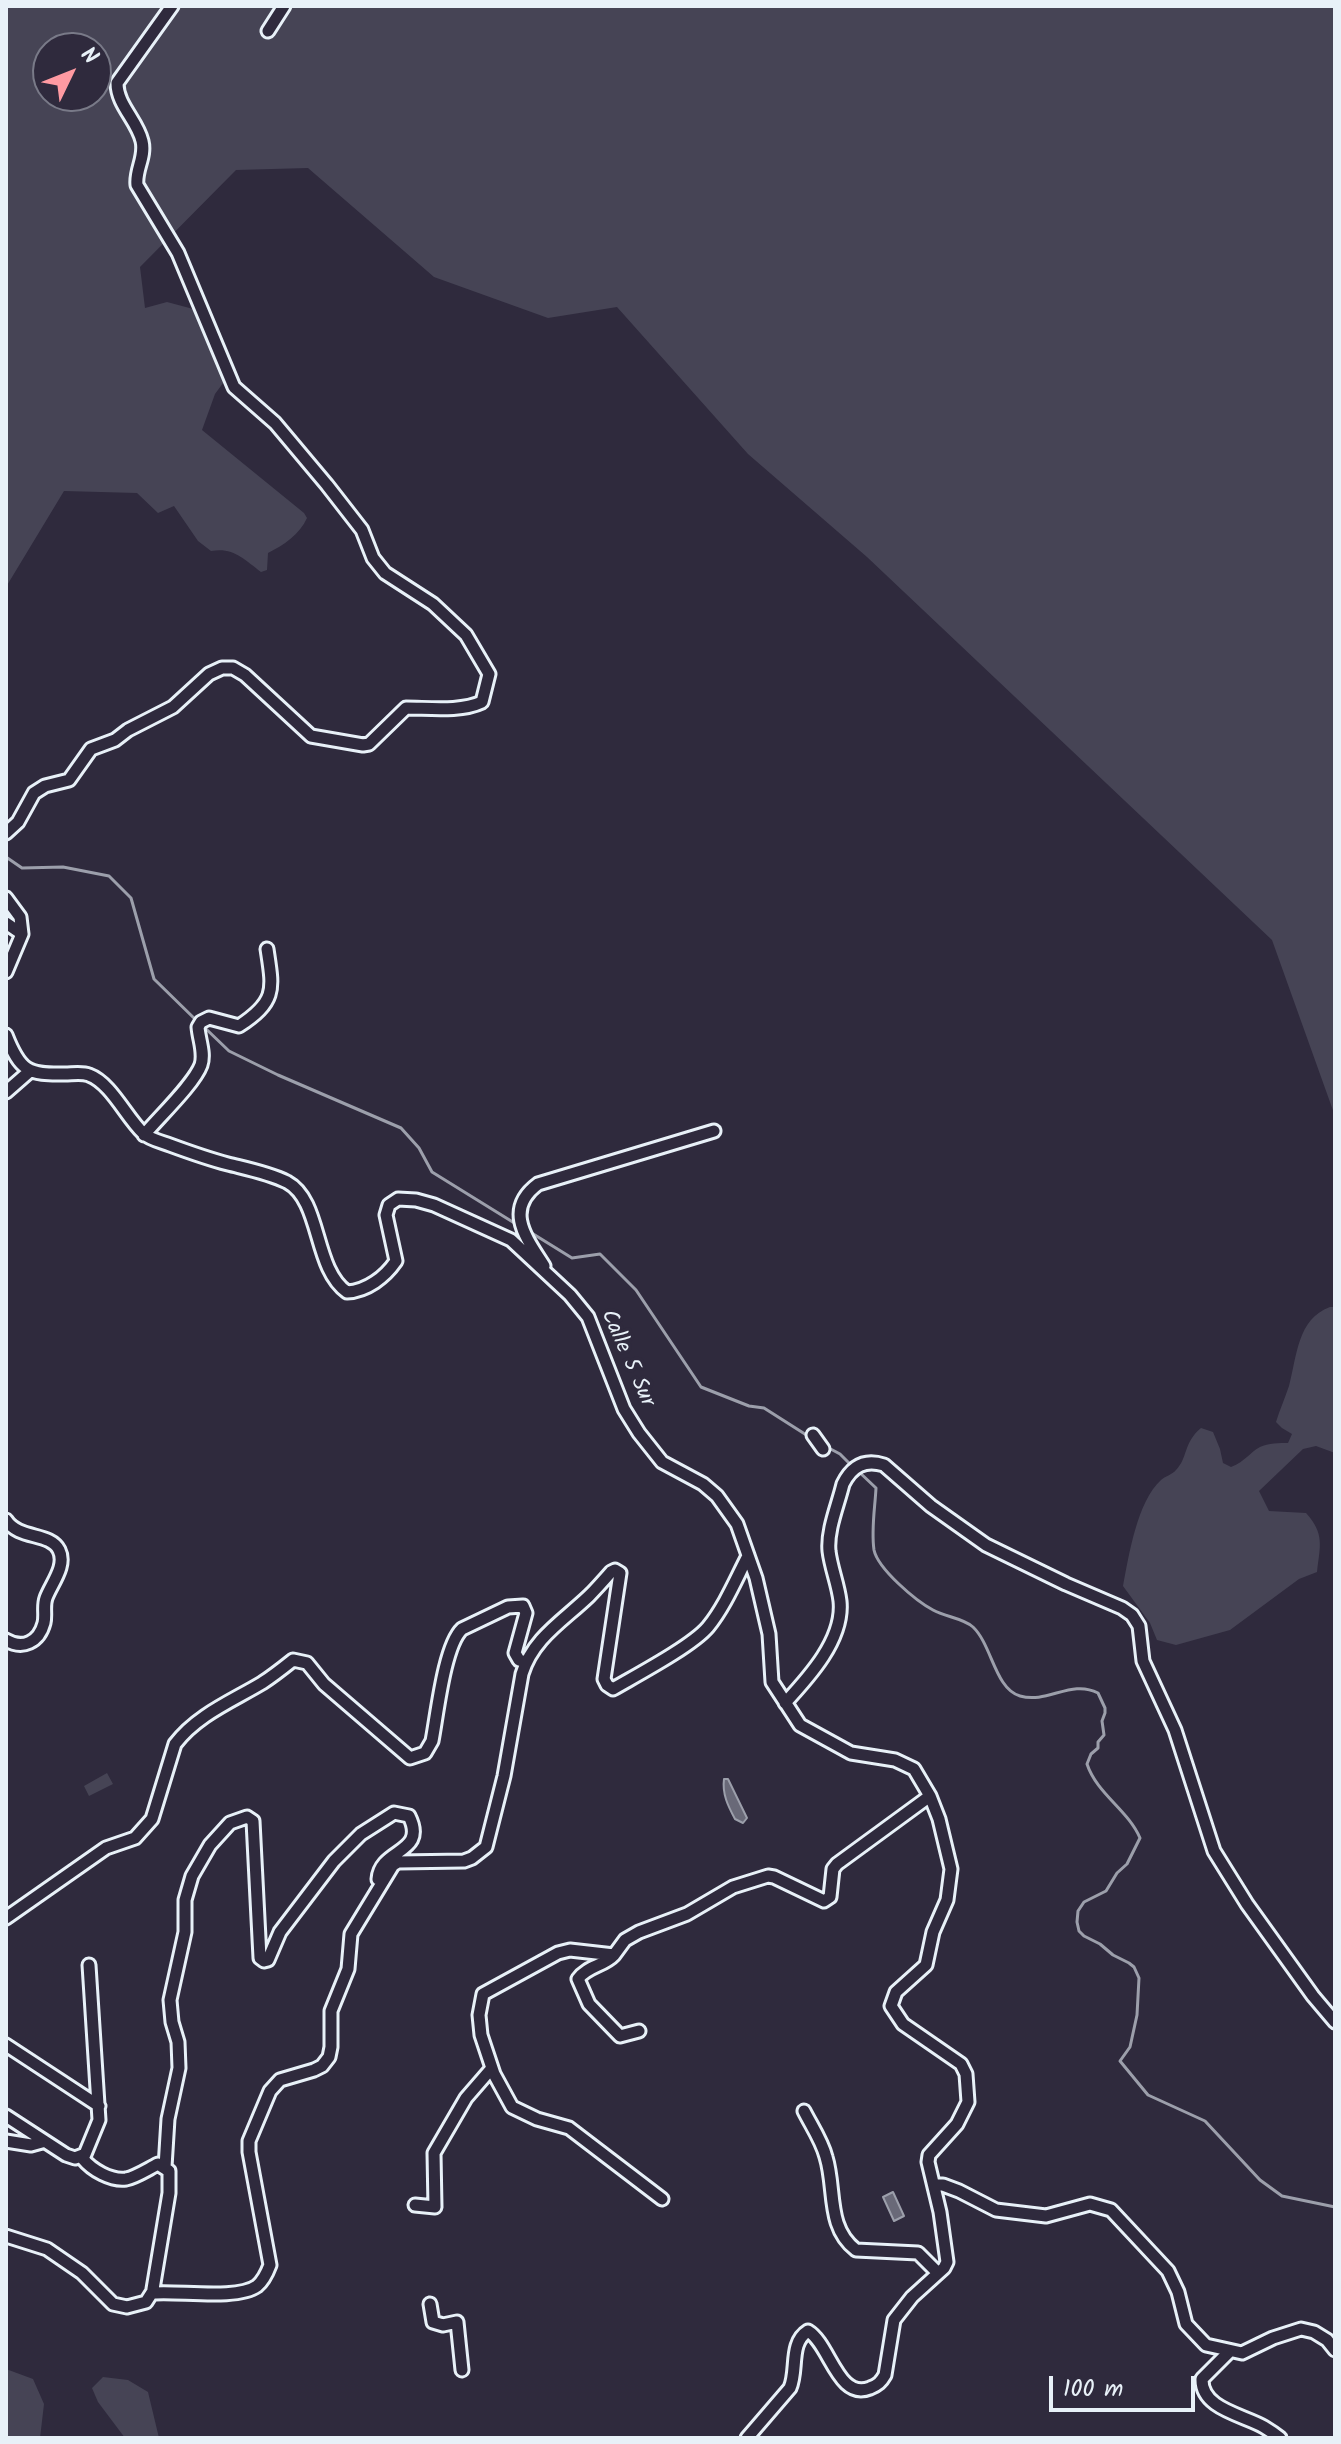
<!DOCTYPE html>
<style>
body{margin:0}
#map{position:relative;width:1341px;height:2444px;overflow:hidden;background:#2f2a3d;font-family:Kalam,sans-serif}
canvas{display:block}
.frame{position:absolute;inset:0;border:8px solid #e8f1f8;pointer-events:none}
.north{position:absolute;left:32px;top:32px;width:80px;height:80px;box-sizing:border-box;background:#2f2a3d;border:2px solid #797a88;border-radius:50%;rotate:47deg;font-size:22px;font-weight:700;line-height:32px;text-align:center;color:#e8f1f8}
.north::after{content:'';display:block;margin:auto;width:28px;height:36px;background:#ff9aa2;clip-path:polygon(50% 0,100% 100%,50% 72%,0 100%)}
.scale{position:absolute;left:1049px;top:2376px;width:146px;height:36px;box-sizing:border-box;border:4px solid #e8f1f8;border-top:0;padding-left:10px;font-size:24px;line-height:28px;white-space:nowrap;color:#e8f1f8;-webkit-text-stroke:6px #2f2a3d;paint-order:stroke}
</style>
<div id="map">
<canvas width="1341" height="2444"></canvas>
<div class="frame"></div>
<div class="north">N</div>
<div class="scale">100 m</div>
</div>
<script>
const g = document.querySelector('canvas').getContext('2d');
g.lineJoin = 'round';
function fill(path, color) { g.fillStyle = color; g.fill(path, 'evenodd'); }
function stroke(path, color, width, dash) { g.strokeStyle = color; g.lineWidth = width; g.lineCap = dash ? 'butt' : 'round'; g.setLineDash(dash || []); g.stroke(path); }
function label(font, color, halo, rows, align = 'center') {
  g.font = font + ' Kalam,sans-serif'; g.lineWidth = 7; g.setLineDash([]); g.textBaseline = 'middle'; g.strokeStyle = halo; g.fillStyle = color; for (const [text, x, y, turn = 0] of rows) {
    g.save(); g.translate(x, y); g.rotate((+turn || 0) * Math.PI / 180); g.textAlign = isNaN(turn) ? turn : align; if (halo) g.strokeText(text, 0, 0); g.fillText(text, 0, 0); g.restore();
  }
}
fill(new Path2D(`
 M6,6H1335V1116L1272,940L867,557L748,454L617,307L548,318L434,277L308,168L236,170L140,267L145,308L167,302L197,310L226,379L215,394L202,430L304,513L307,518C300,534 284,545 268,553L267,570L261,572C244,559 233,547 211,551L198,541L174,506L158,513L137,493L64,491L6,587ZM48,48H96V96H48Z
 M1330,1307H1335V1453L1316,1446L1303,1449L1259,1491L1269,1511L1306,1513C1325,1534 1320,1546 1317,1572L1299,1579L1230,1630L1176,1645L1157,1640L1150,1623L1123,1586C1129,1555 1137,1502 1161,1480C1165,1476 1172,1475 1176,1470C1188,1458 1183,1443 1201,1428L1213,1432L1220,1449L1223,1463L1231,1467C1246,1461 1249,1453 1260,1447C1268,1443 1280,1443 1288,1443L1292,1434L1282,1428L1276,1422C1280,1409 1285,1398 1289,1386C1297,1357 1297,1319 1330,1307Z
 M107,1773L113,1784L89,1796L84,1786Z
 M6,2369L33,2379L44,2404L40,2438H6Z
 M103,2377L128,2380L148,2392L159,2438H125L98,2402L92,2388Z`), '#464455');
const water = new Path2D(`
 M724,1779H728L747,1818L743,1823L735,1819C728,1806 722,1794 724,1779Z
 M893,2192L904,2216L894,2221L883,2197Z`);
fill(water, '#696978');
stroke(water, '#9c9fab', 2);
stroke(new Path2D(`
 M6,857L22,868L63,867L109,876L131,898L154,979L198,1022
 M204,1027L229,1051L278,1075L401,1128L419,1148L432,1172L516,1224
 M530,1232L572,1258L600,1254L636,1290L701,1387L749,1406L764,1408L808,1436
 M825,1446L840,1454L851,1465
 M857,1470L876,1488C875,1508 871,1530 874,1550C878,1569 916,1601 933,1610C945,1617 963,1618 973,1627C992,1645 995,1689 1020,1696C1048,1704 1071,1679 1098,1693L1105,1708V1713L1102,1721L1104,1735L1098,1742V1748L1091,1754L1087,1764C1097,1794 1128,1810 1140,1838L1127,1864L1117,1873L1106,1891L1084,1902L1078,1911L1077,1922L1079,1931L1084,1936L1100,1944L1113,1955L1129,1963L1134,1967L1139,1978L1137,2015L1130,2047L1120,2061L1148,2095L1205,2121L1260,2180L1282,2196L1335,2207`), '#9c9fab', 3);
const street = new Path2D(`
 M268,31L284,6
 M6,833L18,822L34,793L45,786L69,780L91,749L115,740L128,730L173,707L209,674L222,668H233L245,675L311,736L363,745L369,744L406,708C429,708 461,712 482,702L489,674L466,635L433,604L385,573L373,558L362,530L327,485L275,423L234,387L178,253L137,185C135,170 146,157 142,141C137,120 117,105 117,83L172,6
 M6,898L20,917L22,934
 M6,923L22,934L6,972
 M6,1035C20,1071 28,1075 65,1074C72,1074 82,1072 89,1075C111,1083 126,1117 143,1133C149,1139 162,1142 170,1145C189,1152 209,1159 228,1164C248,1169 269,1173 287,1182C322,1201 313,1268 347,1292C367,1291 385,1277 396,1261L386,1215L389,1205L398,1199L416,1200L434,1205L511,1240L570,1295L588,1317L624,1409L639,1433L662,1462L703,1484L717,1496L737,1524L756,1578L769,1634L772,1682L800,1725L851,1753L895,1760L914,1769L930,1796L939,1819L951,1869L947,1900L933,1932L926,1965L896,1992L891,2006L903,2024L961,2064L966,2074L968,2102L957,2124L929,2155L928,2162L940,2212L947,2262L944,2268L912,2297L894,2320L885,2375C881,2382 878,2385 870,2388C838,2401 830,2344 808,2331C789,2343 798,2370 790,2388L747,2438
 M6,1092L30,1071
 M144,1135C158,1118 194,1084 201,1065C205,1053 199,1040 198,1027L201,1022L209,1018L239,1026C277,1001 273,989 267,949
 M544,1266C527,1239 503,1210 538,1184L714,1131
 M813,1435L823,1449
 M6,1520C19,1540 50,1532 59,1550C67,1566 51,1584 46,1598C43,1606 46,1615 44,1623C39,1642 23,1650 6,1640
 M785,1703C809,1677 844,1639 840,1601C838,1584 831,1568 829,1551C827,1530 838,1505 843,1484C852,1466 865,1459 884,1465L931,1506L986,1545L1066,1584L1122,1608L1132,1615L1139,1626L1143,1661L1175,1730L1214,1851L1247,1904L1313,1996L1335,2022
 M6,1918L106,1848L135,1838L152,1819L175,1744C197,1715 232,1701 262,1683C273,1676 283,1668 293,1660L307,1663L324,1684L410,1758L425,1753L432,1741C437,1716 444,1646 462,1629L508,1607L523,1606L526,1613L515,1653L519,1660L526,1662
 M614,1955C604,1966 587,1966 578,1979L589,2004L620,2036L639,2031
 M89,1965L99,2120L83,2159C92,2170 111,2181 126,2179C136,2177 148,2169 158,2164L169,2171V2193L153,2289L155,2293C180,2291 238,2300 257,2286C263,2281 267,2273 270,2265L249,2152V2141L270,2091L280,2080L314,2070L322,2066L329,2057L331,2047V2011L348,1969L351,1934L393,1865L398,1862L464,1861L472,1858L486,1847L504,1776L522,1674C533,1638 563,1621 589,1596C597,1588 604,1580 611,1572L615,1570L620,1573L604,1679L607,1685L613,1689C637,1675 692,1646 708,1627C725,1606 736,1579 748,1556
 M6,2045L99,2106
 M804,2111C811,2125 822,2141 826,2157C836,2189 826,2227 856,2250L918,2253L938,2273
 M6,2116L66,2155L75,2158L83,2155
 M6,2141L31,2145L42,2142
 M165,2167L168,2119L179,2068L178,2042L172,2022L170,2000L185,1932V1900L192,1876L210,1845L230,1823L247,1817L253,1821L260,1958L264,1961L268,1960L280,1932L334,1861L361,1834L394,1813L409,1816C428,1854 380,1848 378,1879L382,1881
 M934,2185H943L959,2191L996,2210L1046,2216L1090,2204L1111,2210L1168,2271L1178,2292L1186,2324L1206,2345L1242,2353L1273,2338L1301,2329L1314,2332L1327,2340L1335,2350
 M662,2199L569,2128L537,2119L512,2107L494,2074L481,2035L479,2015L483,1994L558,1953L570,1950L614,1955L625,1940L639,1932L687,1914L733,1887L768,1876L774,1877L824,1901L830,1897L833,1869L837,1864L930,1796
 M415,2205L435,2207L434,2153L466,2098L492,2068
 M6,2236L47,2249L82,2273L113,2304L127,2307L146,2302L153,2291
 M430,2304L433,2322L443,2325L457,2322L462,2370
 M1230,2351L1202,2379C1201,2409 1244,2415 1264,2427C1269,2430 1275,2434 1280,2438`);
stroke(street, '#e8f1f8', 17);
stroke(street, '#2f2a3d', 11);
label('22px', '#e8f1f8', '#2f2a3d', [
 ["Calle 5 Sur",626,1359,66]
]);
</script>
